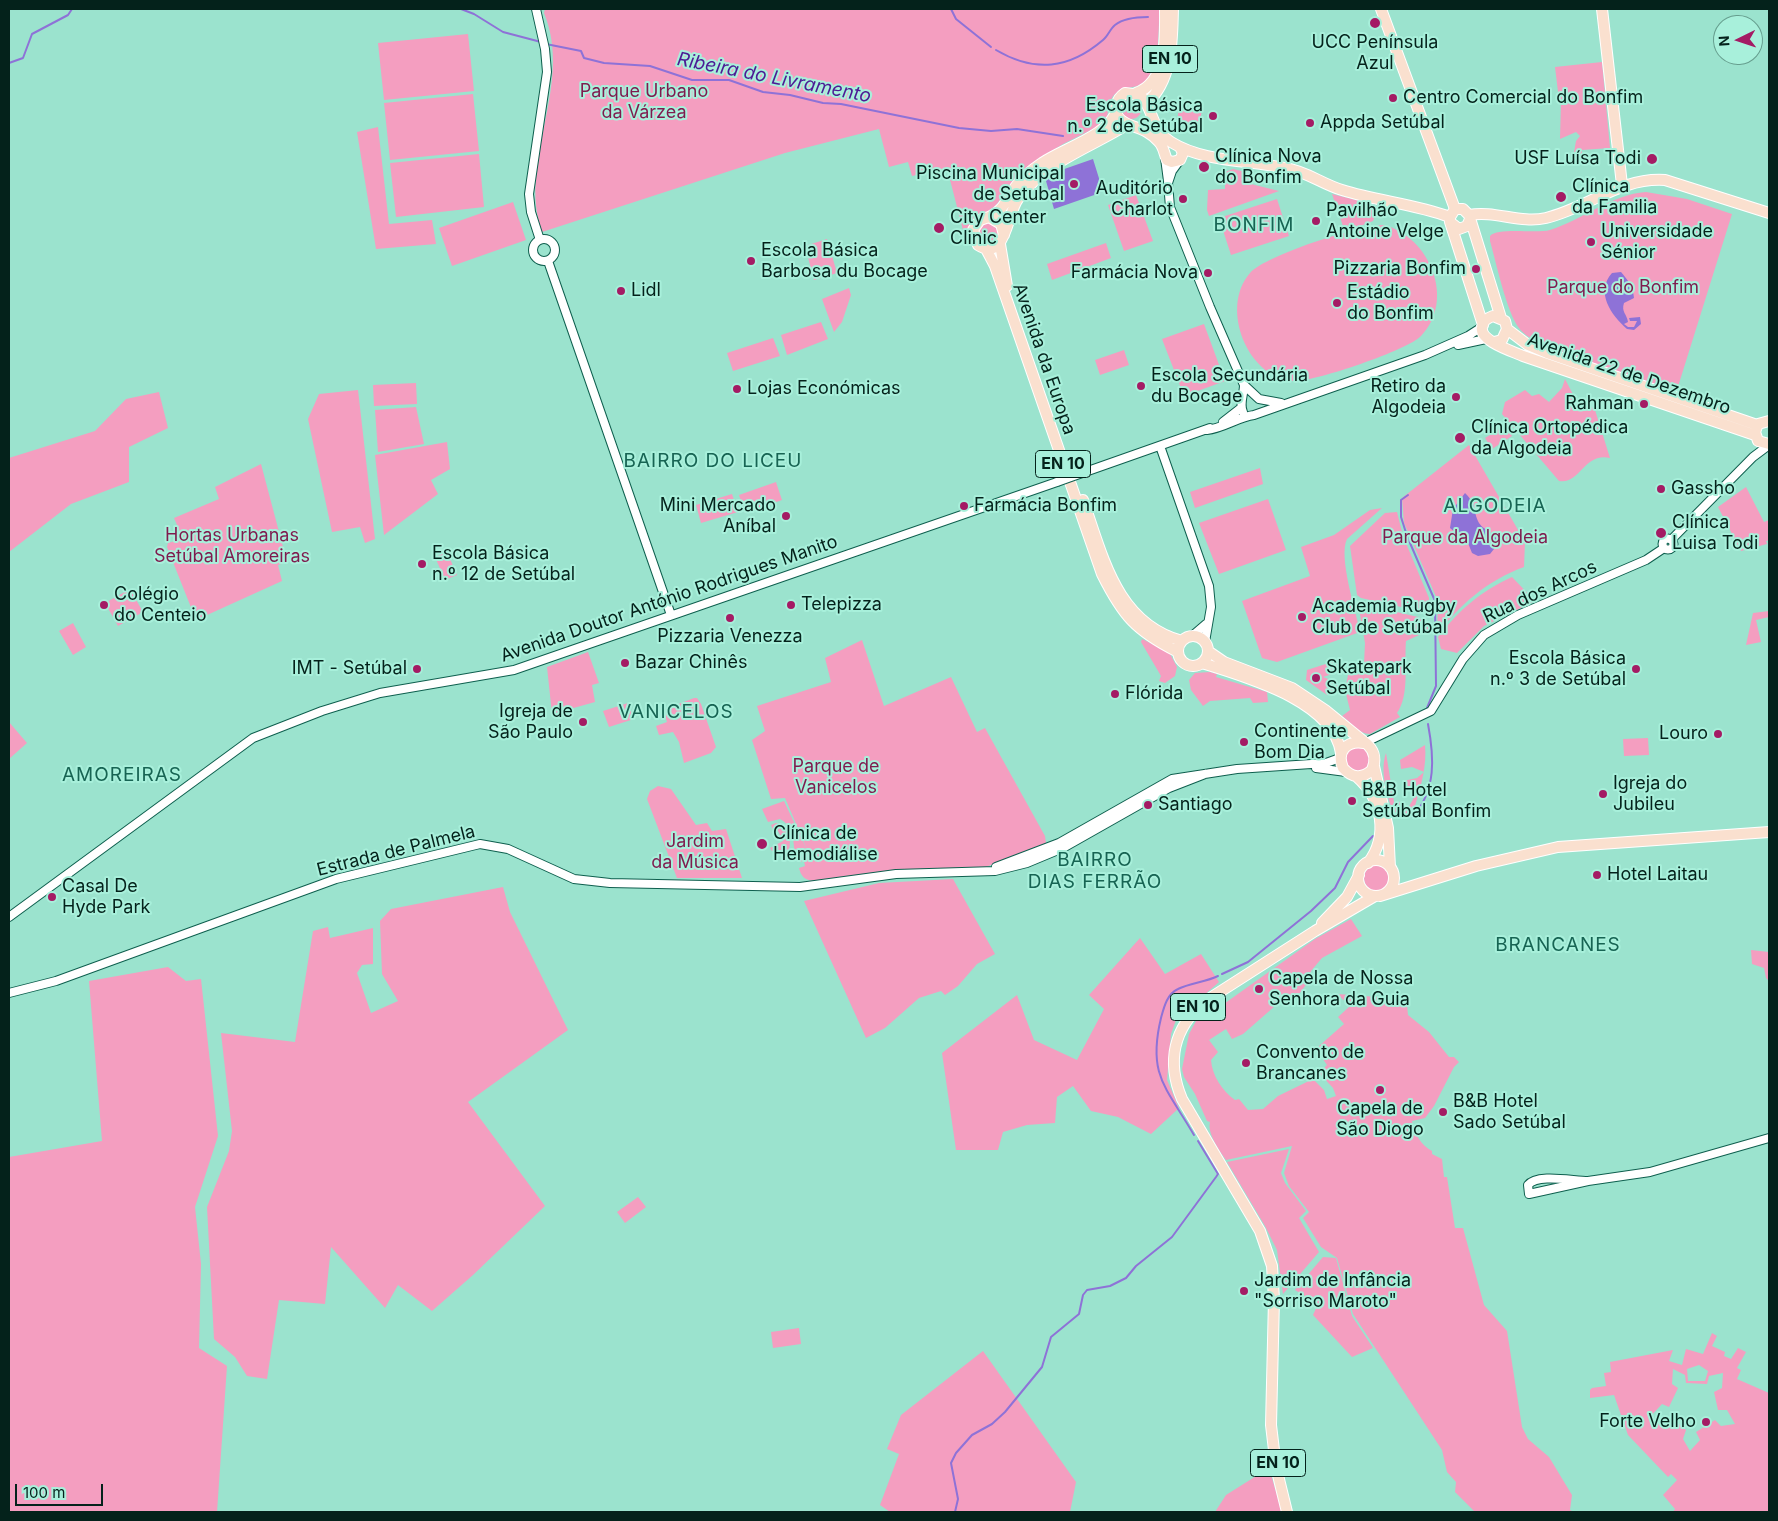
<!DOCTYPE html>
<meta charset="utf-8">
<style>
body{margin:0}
#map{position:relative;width:1778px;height:1521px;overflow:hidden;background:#9be3ce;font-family:Inter,sans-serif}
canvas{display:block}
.frame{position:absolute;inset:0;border:10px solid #04221b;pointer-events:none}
.north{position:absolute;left:1713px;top:15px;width:50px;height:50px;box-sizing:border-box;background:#a8f0db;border:1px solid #669e8e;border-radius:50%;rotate:266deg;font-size:14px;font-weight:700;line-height:20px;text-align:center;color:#04221b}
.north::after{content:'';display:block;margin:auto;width:18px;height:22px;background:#a41b64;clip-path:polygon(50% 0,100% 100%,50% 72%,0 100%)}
.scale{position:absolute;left:15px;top:1484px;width:88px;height:22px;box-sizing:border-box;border:2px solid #04221b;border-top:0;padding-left:6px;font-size:15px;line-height:18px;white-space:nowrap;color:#04221b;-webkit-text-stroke:4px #a8f0db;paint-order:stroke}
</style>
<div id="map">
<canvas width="1778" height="1521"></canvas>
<div class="frame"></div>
<div class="north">N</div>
<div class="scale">100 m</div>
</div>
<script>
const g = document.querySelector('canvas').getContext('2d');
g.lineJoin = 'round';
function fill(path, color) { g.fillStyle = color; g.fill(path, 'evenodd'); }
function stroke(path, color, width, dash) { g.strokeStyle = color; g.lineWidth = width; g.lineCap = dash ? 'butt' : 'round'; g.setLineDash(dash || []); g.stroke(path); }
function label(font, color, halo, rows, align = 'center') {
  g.font = font + ' Inter,sans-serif'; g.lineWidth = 4; g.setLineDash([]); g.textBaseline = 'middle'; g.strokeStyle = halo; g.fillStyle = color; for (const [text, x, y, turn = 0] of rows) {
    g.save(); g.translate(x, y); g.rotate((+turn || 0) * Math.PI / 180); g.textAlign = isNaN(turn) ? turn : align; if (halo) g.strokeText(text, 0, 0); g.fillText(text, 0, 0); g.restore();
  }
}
fill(new Path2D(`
 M545,9H1159C1159,27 1160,71 1143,83C1135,89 1123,86 1115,94C1108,100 1109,114 1105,123L1063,144L1034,162L1024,170L992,210L974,217L965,238L947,168L912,176L908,162L889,167L879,129L785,153L542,232C517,160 574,86 544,13Z
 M468,34L474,91L384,100L378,43Z
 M1602,62L1610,148L1582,150V158H1573L1576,141L1580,136L1576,132L1560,139L1561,101L1559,100L1555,67Z
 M473,94L479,151L390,160L384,103Z
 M1120 108a11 11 0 1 1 22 0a11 11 0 1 1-22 0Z
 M1179,107L1202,110L1199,126L1177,122Z
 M378,127L389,224L432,220L436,244L376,249L357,132Z
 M479,154L484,207L396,217L390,163Z
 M1233,169L1254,174L1251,184L1279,191L1209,216L1207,210L1208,190L1225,189V172Z
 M1646,192L1687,199L1732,214L1676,393C1644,382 1536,352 1519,328C1507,313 1496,262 1490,241V236C1498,227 1536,234 1550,230C1582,220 1612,194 1646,192Z
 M1332,194L1376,205L1377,208L1373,221L1345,232Z
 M1136,195L1153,241L1124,251L1108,205Z
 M1277,199L1289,236L1231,255L1219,218Z
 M513,202L526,240L452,266L439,228Z
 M978 233a10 10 0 1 1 20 0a10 10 0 1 1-20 0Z
 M1384,225C1430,237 1456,300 1421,336C1408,350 1314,382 1294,381C1248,379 1219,308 1250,273C1266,255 1360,225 1384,225Z
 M827,239L837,273L814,280L805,246Z
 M1106,243L1111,258L1052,280L1047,264Z
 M849,288L851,295L842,322L834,332L822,299Z
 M821,322L828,339L787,355L781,335Z
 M1204,324L1225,381L1184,396L1162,339Z
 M773,338L780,356L733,371L727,353Z
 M1124,350L1129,365L1100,375L1095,360Z
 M1565,379L1578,404L1586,402L1595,410L1610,458C1584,452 1580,485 1559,481L1502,414L1505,402L1525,390L1532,396L1539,394L1549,402L1562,388Z
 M416,383L417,404L374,406L373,385Z
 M358,390L375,539L365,543L360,527L332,532L308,419L319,394Z
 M159,392L168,428L129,447V482L71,504L9,552V458L95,431L126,399Z
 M416,407L424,444L378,452L375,410Z
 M1506,425L1512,436L1492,449L1485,438Z
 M447,442L450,469L431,480L438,494L384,535L375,455Z
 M1469,445L1525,542L1524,567C1488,580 1459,605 1437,635L1438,601L1404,523L1402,498Z
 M261,464L287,562L278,565L282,581L196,620L167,547L168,543L183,539L174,518L219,499L215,487Z
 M1260,468L1263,484L1195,508L1190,492Z
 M776,482L782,500L745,513L739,495Z
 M1746,487L1764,522L1769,520V540L1766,541L1767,544L1741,551L1718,507Z
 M732,494L738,512L701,523L696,505Z
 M1268,499L1286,550L1219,574L1199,523Z
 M1382,508L1347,539C1338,557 1356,611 1360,632L1277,662L1262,658L1242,601L1310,576L1301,547L1334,535L1370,510Z
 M1397,512L1403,536L1429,598V605L1419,611L1361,598L1357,595L1350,546L1385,513Z
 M447,552L457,575L445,580L435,557Z
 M1512,577L1535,601L1484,626L1457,653L1441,649L1438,637C1459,610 1481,591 1512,577Z
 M130,589L143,612L118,626L105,603Z
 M1358,603L1418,617L1430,626V630L1406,641C1404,662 1410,695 1397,713L1400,717L1370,734C1358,734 1351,722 1342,716L1350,710L1345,690L1349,670L1364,664L1365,643Z
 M1769,611V617L1756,620L1761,642L1746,645L1753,613Z
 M73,623L86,647L73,655L59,631Z
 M1142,639L1169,652L1177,667L1175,676L1165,683L1159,681L1161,676L1141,642Z
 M862,640L884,706L951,677L977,732L985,728L1045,836L1046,843L986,867L976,869L903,870L820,881C808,881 802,880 799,868L805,866L804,861L798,862C790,846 799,830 780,819L768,822L762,809L784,801L808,852L785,798L771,799L752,740L765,731L757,706L831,682L825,658Z
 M588,652L599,683L592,685L595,702L552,714L547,667Z
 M1338,660L1341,671L1323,677L1336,682L1338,686L1333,695H1327L1306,680L1307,670Z
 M1210,672L1217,674L1216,677L1267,692L1268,702L1253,703L1250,698L1210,701L1203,706L1191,690L1189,680L1195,673Z
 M694,698H697L701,704L716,747L711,753L684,763L679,742L673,732L659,735L656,726L667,722L663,710Z
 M628,703L634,719L609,727L603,711Z
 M9,722L27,743L9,759Z
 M1648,738L1649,755L1624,756L1623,739Z
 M1425,745C1427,766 1421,785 1415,806L1417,808L1414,813L1405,817L1393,811C1386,794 1380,770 1386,753L1394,802H1401L1408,808L1418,791L1405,790L1403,781L1417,778L1424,772L1412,767L1401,769L1400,760Z
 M1345 759a13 13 0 1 1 26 0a13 13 0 1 1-26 0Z
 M658,786L671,789L696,825L707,823L712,831L726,829L742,878H677L647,799L650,791Z
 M776,823C788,825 792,839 789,850L772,851L770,848L783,841L778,831L774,832L771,825Z
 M1364 878a13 13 0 1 1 26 0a13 13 0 1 1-26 0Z
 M953,879L995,954L977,964L958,986L945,995L941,991L919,998L885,1028L866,1038L804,901L879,883Z
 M503,887L510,912L568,1030L468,1102L545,1206L473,1275L432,1311L398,1285L385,1308L331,1247L325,1304L279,1300L267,1379L247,1376L235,1357L214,1339L207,1207L229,1151L232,1131L221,1033L295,1042L313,931L328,927L330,938L373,928V964L362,965L357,973L371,1013L398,1001L382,974L380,921L391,909Z
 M1351,919L1362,936L1322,958L1311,971L1309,981L1299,994L1275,1006L1243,1034L1232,1039L1226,1029L1209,1040L1218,1052L1211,1060C1212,1075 1222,1091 1235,1100L1239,1099L1248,1110L1263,1109L1278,1096L1313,1079L1324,1090L1327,1099L1336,1096L1333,1088L1319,1073L1327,1065L1318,1052L1319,1046L1344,1024L1338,1017L1350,1006L1337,994L1378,997L1407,1005L1408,1015L1429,1032L1449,1057H1454L1459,1062L1454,1067L1434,1106L1425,1118L1412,1121C1414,1134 1422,1146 1432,1151V1154L1442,1159L1444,1177H1447L1455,1228H1463L1484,1305L1507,1331L1522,1427L1528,1439L1549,1457L1572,1495L1570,1510L1574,1512H1475L1455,1492L1456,1482L1447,1472L1442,1450L1353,1314L1337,1258L1321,1247L1303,1218L1309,1212L1289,1186L1284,1173L1292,1146L1226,1160C1219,1150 1207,1133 1210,1122L1207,1121L1195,1094L1184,1077L1182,1069L1189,1034L1196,1021L1207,1010L1221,1006L1315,939Z
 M1140,938L1165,974L1201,954L1219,982L1176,1020L1171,1034L1167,1080L1179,1108L1151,1134L1118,1117L1091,1111L1073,1086L1057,1097L1055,1123L1027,1125L1003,1132L998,1150H956L942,1053L1017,995L1034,1040L1077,1060L1104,1009L1089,995Z
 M1751,950L1769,952V981L1766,978L1764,968L1752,964Z
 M168,967L186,981L201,979L218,1136L195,1207L201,1264L199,1348L227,1366L217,1512H9V1157L102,1141L89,981Z
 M1289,1149L1281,1173L1285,1183L1306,1211L1299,1218L1319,1252L1283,1294L1277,1250L1265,1226L1227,1162Z
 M638,1197L646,1207L625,1223L617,1212Z
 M1323,1257L1336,1258L1352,1316L1373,1348L1352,1357L1313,1315L1318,1304L1295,1290Z
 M799,1328L801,1344L773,1348L771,1332Z
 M1712,1333L1717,1336L1712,1346L1725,1352L1724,1356L1731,1359L1738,1348L1746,1352L1737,1368L1741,1370L1737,1379L1769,1393V1512H1673L1675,1509L1663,1495L1677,1480L1671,1474L1668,1477L1628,1435L1614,1395L1590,1398V1390L1592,1388L1606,1386L1604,1373L1611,1372L1610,1362L1673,1350L1669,1361L1682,1365L1686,1349L1703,1354ZM1699,1365L1708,1371L1705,1381H1688L1687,1369ZM1673,1369L1685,1375L1686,1383L1707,1384L1709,1376L1723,1373L1722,1388L1714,1392L1718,1410H1727L1735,1424L1721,1426L1715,1420L1696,1432L1700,1440L1690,1451L1683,1439L1686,1430L1672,1418L1666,1423L1650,1417L1662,1404L1669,1407L1678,1388L1672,1384Z
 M983,1351L1076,1482L1070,1512H890L880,1505L899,1454L887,1449L901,1415Z
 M1269,1468L1282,1512H1215L1226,1495Z`), '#f49ec0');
fill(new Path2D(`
 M1093,159L1102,188L1100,193L1054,209L1046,181L1050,174Z
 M1621,272C1628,280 1633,287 1634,298L1624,303C1621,312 1627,314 1628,322L1624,324L1628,327H1634L1637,321H1630L1629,318L1640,317L1641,324L1634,330L1627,329C1611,315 1595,292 1612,273Z
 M1465,493C1478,506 1472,509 1479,523C1485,532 1496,531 1498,544L1490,554L1478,556L1472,553L1468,543L1450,528L1453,509Z`), '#8e72d7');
stroke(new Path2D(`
 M461,9L474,14L503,32L541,42
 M951,9L956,19L991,47
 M546,44L581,51L584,58L604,63L650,66L692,80H729L763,92L790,95L823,103L841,104L959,128L991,131L1017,129L1063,136
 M996,50C1035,73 1069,69 1103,40C1108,36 1110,29 1115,25C1124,18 1138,17 1148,17
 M9,63L23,58L32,34L68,15L72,9
 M1408,495L1401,500V517L1407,536L1435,601L1436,686L1427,708
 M1412,817C1437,791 1434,756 1428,724
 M1222,974L1248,962L1311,911L1335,888L1348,862L1373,836
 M1194,1135C1167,1088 1147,1076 1161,1018C1164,1007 1167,994 1178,989C1190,983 1206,982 1218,976
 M955,1512L958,1499L951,1463L956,1453L972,1435L992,1424L1005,1412L1042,1367L1051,1337L1079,1314L1083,1295L1087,1290L1110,1286L1126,1278L1136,1266L1172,1237L1216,1177L1218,1174L1198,1141`), '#8e72d7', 2);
const minor = new Path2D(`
 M536,9L545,49L547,72L529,194L531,212L540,240
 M1165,158L1168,181
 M1180,160L1172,171L1168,183L1170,207L1210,307L1244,385L1259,399L1281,403
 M533 250a11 11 0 1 1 22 0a11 11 0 1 1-22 0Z
 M548,261L671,615
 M1458,345L1486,339
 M1243,412C1239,404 1244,394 1244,385
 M1223,422L1241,408
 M1207,430C1224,428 1238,417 1254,415L1425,355L1468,336L1482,327
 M1160,446L1209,586L1211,607L1205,642
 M1085,472L1210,428
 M1662.5 544a5.5 5.5 0 1 1 11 0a5.5 5.5 0 1 1-11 0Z
 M1671,540L1753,457L1769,445
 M1192,636L1206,624
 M1364,743L1431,711L1463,659L1484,635L1518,615L1646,560L1664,548
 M1316,768L1346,772
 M996,867L1059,843L1172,779L1237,769L1326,763L1340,758
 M9,917L253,738L322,711L380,693L514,670L1057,482
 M9,993L56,981L336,879L480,844L508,849L574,879L610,883L800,887L896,874L995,871L1027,863L1063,848L1169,788L1205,774
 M1588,1181C1573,1181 1537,1173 1528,1185L1529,1194L1588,1181L1650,1172L1769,1138`);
const major = new Path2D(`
 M1381,9L1455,209
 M1602,9L1622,185
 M1136,93C1168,82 1165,37 1165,9
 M1147,103C1173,79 1172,41 1173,9
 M1180,147L1183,153L1180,160L1172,162L1167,160C1164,154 1164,147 1159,142C1147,127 1130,128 1121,120C1112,112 1116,99 1125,93L1140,95C1154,108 1150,129 1171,142C1203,162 1248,160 1285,168C1306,171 1322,184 1342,190C1377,201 1415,204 1450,217
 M1469,215C1495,210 1520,224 1546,218C1588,208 1620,177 1665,180L1769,213
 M989,217C1004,211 1007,198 1016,186C1023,177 1033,169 1042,163C1062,149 1110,135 1116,111
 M1450,222L1459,229L1467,226L1470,219
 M1004,235L1001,224L989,217L980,220L973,230L978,245C1006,263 1007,213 1018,199C1046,161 1090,148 1128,124
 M1000,244L1007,286
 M986,249L995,266L1102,574C1123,616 1136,631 1178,652
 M1483,325L1450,222V217L1455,209H1463L1469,215L1501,318
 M1507,329L1528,345L1547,353L1757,425
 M1494,342L1502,340L1507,329L1505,321L1493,316C1488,318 1483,320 1482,327C1479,341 1512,351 1523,356L1755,435
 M1769,421L1758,424L1755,432L1758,441L1769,444
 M1083,500C1103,556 1116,623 1182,641
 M1178 651a15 15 0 1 1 30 0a15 15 0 1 1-30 0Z
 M1208,651L1224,662L1292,688L1325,710L1368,745C1375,752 1376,761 1372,770C1362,779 1352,778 1343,768C1336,751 1347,740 1364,743
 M1202,663C1245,677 1333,700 1341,753
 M1374,766L1388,828L1390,867
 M1357,777C1382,799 1389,836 1368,863
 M1358 878a18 18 0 1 1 36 0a18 18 0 1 1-36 0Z
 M1380,896L1476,866L1558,847L1769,832
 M1322,923L1347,897L1359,875
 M1287,1512L1276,1467L1271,1425L1274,1299L1272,1266L1260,1231L1182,1099C1166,1061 1174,1028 1204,1002L1315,931L1375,896`);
stroke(minor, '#0e5f4e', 10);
stroke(major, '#fff', 12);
stroke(minor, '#fff', 8);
stroke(major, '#fae0cf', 10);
const minorBridge = new Path2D(`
 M1057,482L1085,472`);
stroke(minorBridge, '#0e5f4e', 10, []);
stroke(minorBridge, '#fff', 8);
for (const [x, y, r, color] of [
 [1375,23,6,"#a41b64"],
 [1393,98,5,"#a41b64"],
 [1213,116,5,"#a41b64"],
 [1310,123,5,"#a41b64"],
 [1652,159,6,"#a41b64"],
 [1204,167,6,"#a41b64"],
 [1074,184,5,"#a41b64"],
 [1561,197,6,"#a41b64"],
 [1183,199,5,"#a41b64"],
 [1316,221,5,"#a41b64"],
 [939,228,6,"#a41b64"],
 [1591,242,5,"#a41b64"],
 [751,261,5,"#a41b64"],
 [1476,269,5,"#a41b64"],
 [1208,273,5,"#a41b64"],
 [621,291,5,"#a41b64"],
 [1337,303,5,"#a41b64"],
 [1141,386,5,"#a41b64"],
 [737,389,5,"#a41b64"],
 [1456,397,5,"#a41b64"],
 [1644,404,5,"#a41b64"],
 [1460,438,6,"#a41b64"],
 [1661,489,5,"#a41b64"],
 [964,506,5,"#a41b64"],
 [786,516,5,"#a41b64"],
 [1661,533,6,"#a41b64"],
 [422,564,5,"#a41b64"],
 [104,605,5,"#a41b64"],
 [791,605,5,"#a41b64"],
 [1302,617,5,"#a41b64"],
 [730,618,5,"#a41b64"],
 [625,663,5,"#a41b64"],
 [417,669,5,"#a41b64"],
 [1636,669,5,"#a41b64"],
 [1316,678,5,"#a41b64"],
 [1115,694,5,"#a41b64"],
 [583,722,5,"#a41b64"],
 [1718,734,5,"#a41b64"],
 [1244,742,5,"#a41b64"],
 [1603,794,5,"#a41b64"],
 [1352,801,5,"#a41b64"],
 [1148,805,5,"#a41b64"],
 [762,844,6,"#a41b64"],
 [1597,875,5,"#a41b64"],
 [52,897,5,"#a41b64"],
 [1259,989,5,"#a41b64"],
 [1246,1063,5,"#a41b64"],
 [1380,1090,5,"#a41b64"],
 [1443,1112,5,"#a41b64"],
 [1244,1291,5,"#a41b64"],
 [1706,1422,5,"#a41b64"]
]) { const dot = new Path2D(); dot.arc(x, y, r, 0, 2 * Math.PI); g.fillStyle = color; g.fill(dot); stroke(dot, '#a8f0db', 2); }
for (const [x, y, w] of [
 [1170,59,55],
 [1063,464,55],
 [1198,1007,55],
 [1278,1463,55]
]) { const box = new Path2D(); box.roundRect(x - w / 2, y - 13.5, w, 27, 4); g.fillStyle = '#a8f0db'; g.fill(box); stroke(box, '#04221b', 1); }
label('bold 16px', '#04221b', null, [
 ["EN 10",1170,59],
 ["EN 10",1063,464],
 ["EN 10",1198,1007],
 ["EN 10",1278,1463]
]);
label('18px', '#04221b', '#a8f0db', [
 ["UCC Península",1375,43,"center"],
 ["Azul",1375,64,"center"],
 ["Centro Comercial do Bonfim",1403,98],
 ["Escola Básica",1203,106,"right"],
 ["n.º 2 de Setúbal",1203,127,"right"],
 ["Appda Setúbal",1320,123],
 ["Clínica Nova",1215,157],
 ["do Bonfim",1215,178],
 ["USF Luísa Todi",1641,159,"right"],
 ["Piscina Municipal",1064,174,"right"],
 ["de Setubal",1064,195,"right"],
 ["Clínica",1572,187],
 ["da Familia",1572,208],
 ["Auditório",1173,189,"right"],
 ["Charlot",1173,210,"right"],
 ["Pavilhão",1326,211],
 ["Antoine Velge",1326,232],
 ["City Center",950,218],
 ["Clinic",950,239],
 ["Universidade",1601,232],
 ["Sénior",1601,253],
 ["Escola Básica",761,251],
 ["Barbosa du Bocage",761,272],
 ["Pizzaria Bonfim",1466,269,"right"],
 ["Farmácia Nova",1198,273,"right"],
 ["Lidl",631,291],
 ["Estádio",1347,293],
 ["do Bonfim",1347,314],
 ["Escola Secundária",1151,376],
 ["du Bocage",1151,397],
 ["Retiro da",1446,387,"right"],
 ["Algodeia",1446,408,"right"],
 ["Lojas Económicas",747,389],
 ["Rahman",1634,404,"right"],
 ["Clínica Ortopédica",1471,428],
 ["da Algodeia",1471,449],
 ["Gassho",1671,489],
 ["Mini Mercado",776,506,"right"],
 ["Aníbal",776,527,"right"],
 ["Farmácia Bonfim",974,506],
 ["Clínica",1672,523],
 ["Luisa Todi",1672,544],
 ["Escola Básica",432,554],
 ["n.º 12 de Setúbal",432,575],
 ["Colégio",114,595],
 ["do Centeio",114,616],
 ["Telepizza",801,605],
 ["Academia Rugby",1312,607],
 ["Club de Setúbal",1312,628],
 ["Pizzaria Venezza",730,637,"center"],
 ["Escola Básica",1626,659,"right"],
 ["n.º 3 de Setúbal",1626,680,"right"],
 ["Bazar Chinês",635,663],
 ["Skatepark",1326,668],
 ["Setúbal",1326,689],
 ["IMT - Setúbal",407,669,"right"],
 ["Flórida",1125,694],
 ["Igreja de",573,712,"right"],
 ["São Paulo",573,733,"right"],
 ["Continente",1254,732],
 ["Bom Dia",1254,753],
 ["Louro",1708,734,"right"],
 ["Igreja do",1613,784],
 ["Jubileu",1613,805],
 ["B&B Hotel",1362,791],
 ["Setúbal Bonfim",1362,812],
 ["Santiago",1158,805],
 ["Clínica de",773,834],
 ["Hemodiálise",773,855],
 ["Hotel Laitau",1607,875],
 ["Casal De",62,887],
 ["Hyde Park",62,908],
 ["Capela de Nossa",1269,979],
 ["Senhora da Guia",1269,1000],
 ["Convento de",1256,1053],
 ["Brancanes",1256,1074],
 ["B&B Hotel",1453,1102],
 ["Sado Setúbal",1453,1123],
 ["Capela de",1380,1109,"center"],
 ["São Diogo",1380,1130,"center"],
 ["Jardim de Infância",1254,1281],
 ["\"Sorriso Maroto\"",1254,1302],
 ["Forte Velho",1696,1422,"right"]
], 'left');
label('18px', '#7f1b4e', '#a8f0db', [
 ["Parque Urbano",644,92],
 ["da Várzea",644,113],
 ["Parque do Bonfim",1623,288],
 ["Hortas Urbanas",232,536],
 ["Setúbal Amoreiras",232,557],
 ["Parque da Algodeia",1465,538],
 ["Parque de",836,767],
 ["Vanicelos",836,788],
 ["Jardim",695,842],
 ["da Música",695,863]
]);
label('18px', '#04221b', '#a8f0db', [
 ["Avenida da Europa",1044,359,71],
 ["Avenida 22 de Dezembro",1629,374,19],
 ["Rua dos Arcos",1540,592,-25],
 ["Avenida Doutor António Rodrigues Manito",669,599,-19],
 ["Estrada de Palmela",396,851,-14]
]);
label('italic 19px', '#4d1c94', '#a8f0db', [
 ["Ribeira do Livramento",774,78,11]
]);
g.letterSpacing = '1px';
label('19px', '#176453', '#a8f0db', [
 ["BONFIM",1254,225],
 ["BAIRRO DO LICEU",713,461],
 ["ALGODEIA",1495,506],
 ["VANICELOS",676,712],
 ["AMOREIRAS",122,775],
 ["BAIRRO",1095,860],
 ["DIAS FERRÃO",1095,882],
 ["BRANCANES",1558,945]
]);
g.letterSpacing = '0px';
</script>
